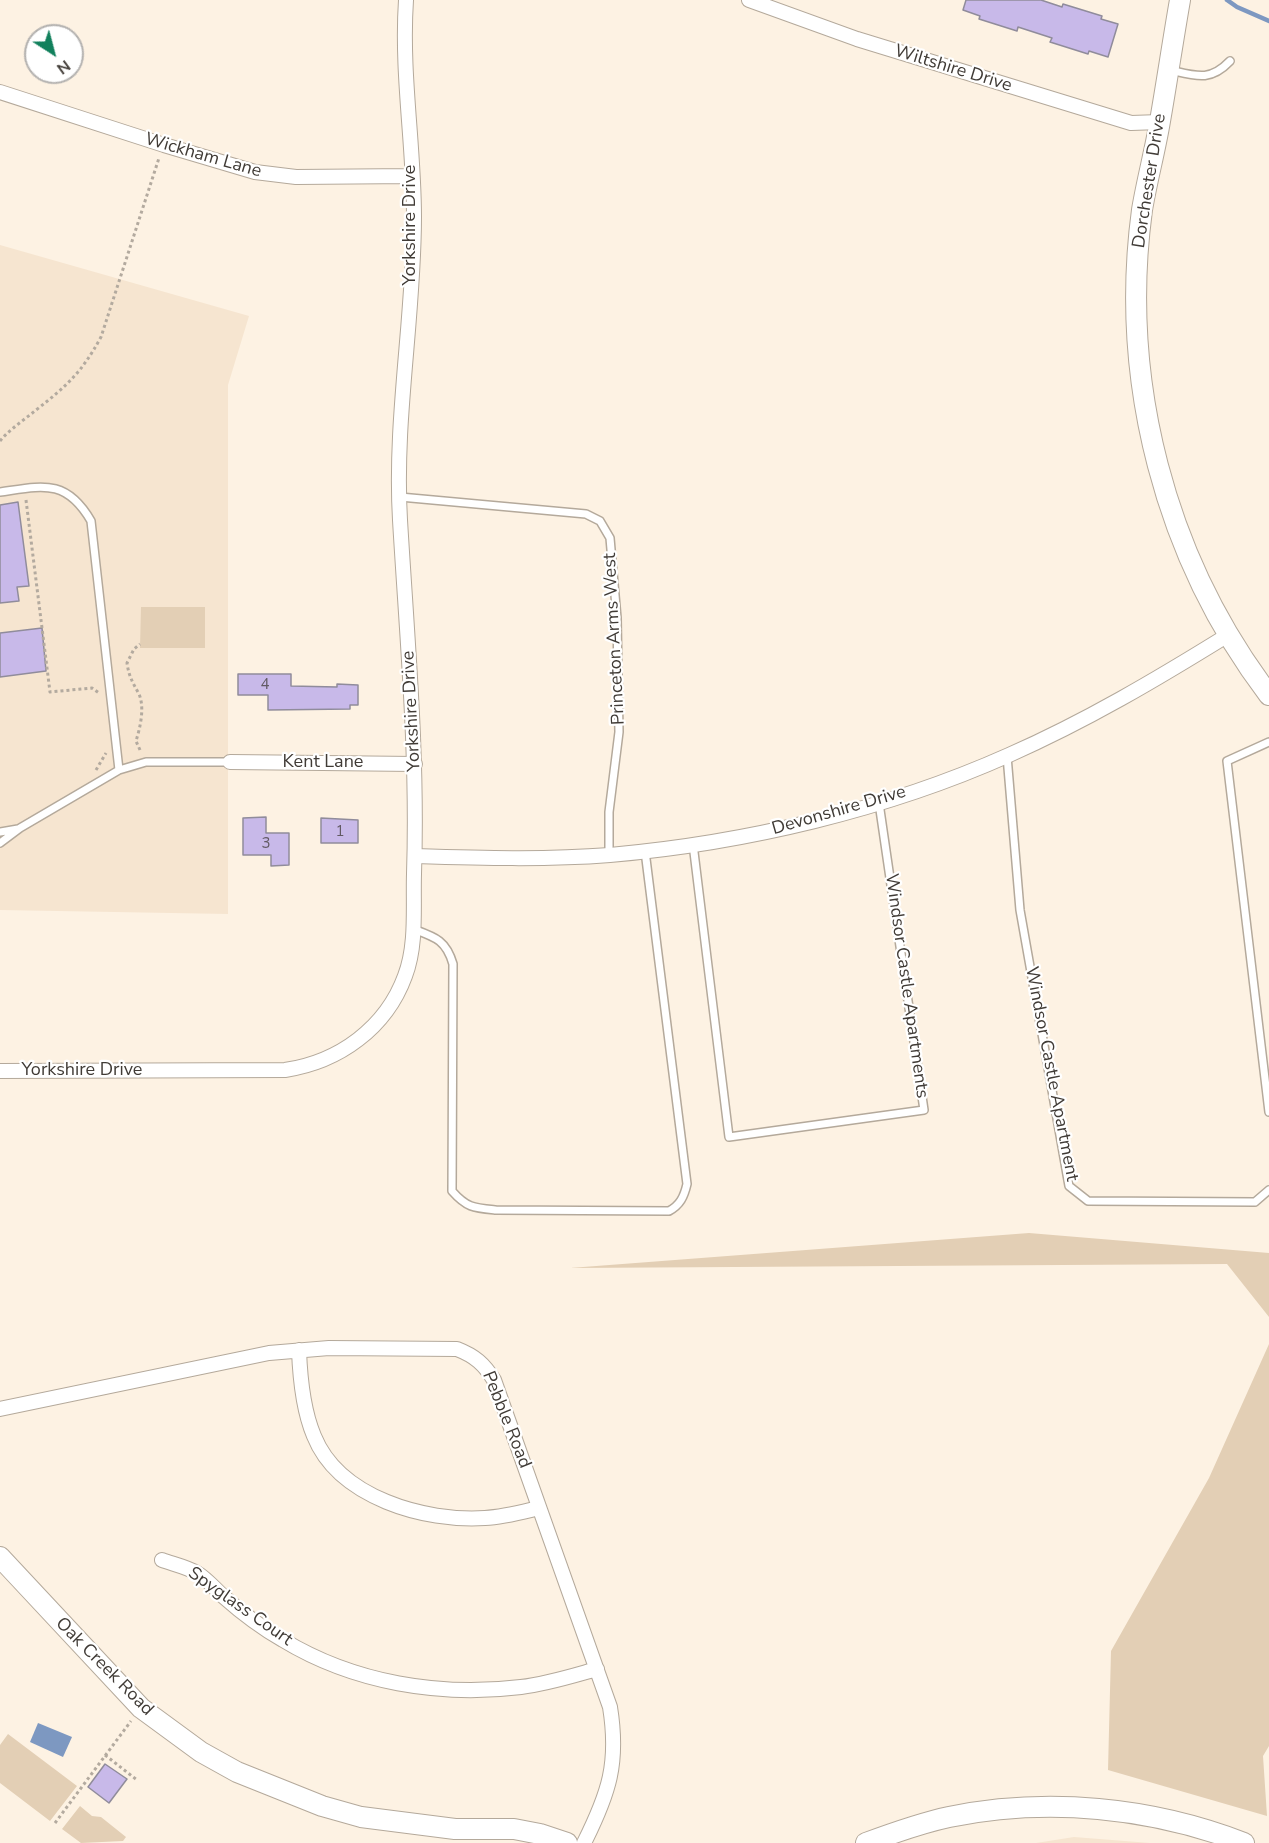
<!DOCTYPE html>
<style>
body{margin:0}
#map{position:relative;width:1269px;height:1843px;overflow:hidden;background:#fdf2e3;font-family:"Nunito Sans",sans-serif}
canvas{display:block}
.north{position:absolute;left:24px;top:24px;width:60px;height:60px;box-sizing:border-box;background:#fff;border:2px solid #b3b1af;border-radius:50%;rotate:144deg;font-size:16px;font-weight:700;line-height:24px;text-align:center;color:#403b36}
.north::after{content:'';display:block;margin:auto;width:21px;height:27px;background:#11805c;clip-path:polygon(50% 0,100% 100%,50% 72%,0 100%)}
</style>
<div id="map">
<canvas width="1269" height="1843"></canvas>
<div class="north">N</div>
</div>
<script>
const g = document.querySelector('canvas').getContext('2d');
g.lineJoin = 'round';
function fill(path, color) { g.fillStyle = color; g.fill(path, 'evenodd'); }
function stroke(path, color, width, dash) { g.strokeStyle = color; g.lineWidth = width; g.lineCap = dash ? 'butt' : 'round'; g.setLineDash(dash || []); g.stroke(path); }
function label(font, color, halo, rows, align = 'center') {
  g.font = font + ' "Nunito Sans",sans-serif'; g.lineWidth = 4.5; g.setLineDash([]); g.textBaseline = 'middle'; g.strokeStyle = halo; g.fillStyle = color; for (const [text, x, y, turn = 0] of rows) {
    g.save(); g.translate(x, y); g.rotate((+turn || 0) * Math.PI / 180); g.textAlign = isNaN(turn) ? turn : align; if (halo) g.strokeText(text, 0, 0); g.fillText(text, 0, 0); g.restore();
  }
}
fill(new Path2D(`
 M0,245L249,316L228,385V914L0,910Z
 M1074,1837L1150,1843H1036Z`), '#f6e5d0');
fill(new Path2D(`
 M141,607H205V648H140Z
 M1029,1233L1269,1253V1317L1227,1264L570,1268Z
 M1269,1344V1746L1263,1756L1267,1816L1108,1770L1111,1651L1209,1478Z
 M8,1734L77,1786L50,1821L0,1783V1745Z
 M80,1806L92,1816L101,1817L126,1837L123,1841L81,1843L62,1829Z`), '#e3cfb5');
fill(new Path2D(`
 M38,1723L72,1737L63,1757L30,1742Z`), '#7d98c1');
stroke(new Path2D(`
 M1227,0L1237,7L1269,21`), '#7d98c1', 4.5);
const building = new Path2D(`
 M966,0H1041L1062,7L1063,4L1102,16L1101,19L1118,24L1108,57L1089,51L1088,54L1050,42L1052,38L1018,27L1017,31L979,19L980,16L963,10Z
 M18,502L29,586L17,587L19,601L0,603V505Z
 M42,628L46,671L0,677V633Z
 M238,674H291V686L337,687V684L358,685V705H350V709L268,710V695H238Z
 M266,817V833H289V865L271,866V855H243V818Z
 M321,818L358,820V843H321Z
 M105,1764L127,1779L109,1803L88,1787Z`);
fill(building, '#c8b9e9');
stroke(building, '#908c9b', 1.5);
const lane = new Path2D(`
 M1170,70C1196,76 1210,82 1230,61
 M0,492C42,486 66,478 91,521L119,770
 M400,497L586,514L600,521L610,538L617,618L619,732L609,812V855
 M1269,742L1227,761L1269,1112
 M1007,756L1020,910L1069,1186L1088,1201L1255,1202L1269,1190
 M0,832L18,829
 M0,843L20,828L119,770L146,762H230
 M693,844L729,1137L924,1110L879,803
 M413,929C435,937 446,940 453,964L452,1191C467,1208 474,1208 496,1210L669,1211C680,1205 684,1197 687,1184L645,851`);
const street = new Path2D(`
 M749,0L857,39L1131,123L1160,122
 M0,92L164,145L255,172L296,177L412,176
 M230,762L415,764
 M415,856C480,858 545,860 610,855C745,843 886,810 1009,755C1086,721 1157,679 1228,635
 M0,1071L285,1070C339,1062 386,1028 405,976C417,945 413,907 414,874C418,755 407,638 400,520C394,419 414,318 414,217C414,145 401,73 406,0
 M299,1350C300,1378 303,1410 314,1436C339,1498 425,1522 485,1518C504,1517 522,1512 539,1508
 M0,1409L269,1353L329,1348L457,1349C475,1356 484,1364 494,1380L610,1707C619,1763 609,1793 584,1843
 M162,1560C173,1564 187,1567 197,1573C207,1579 215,1589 224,1597C242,1613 262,1628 283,1640C354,1683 440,1697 521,1687C547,1684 572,1676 597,1669`);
const secondary = new Path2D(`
 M1180,0C1173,40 1167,81 1160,121C1155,151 1147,180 1142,210C1119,381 1165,558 1269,695
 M0,1557L141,1708L201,1752L237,1772L322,1806L361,1817L455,1829H514L540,1834L567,1843
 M866,1843C893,1833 921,1823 949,1817C1047,1797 1151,1807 1244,1843`);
stroke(lane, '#b4a99b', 10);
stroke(street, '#b4a99b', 16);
stroke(secondary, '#b4a99b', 22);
stroke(new Path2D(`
 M0,441C10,429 24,420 36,410C67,386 82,372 101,337L159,158
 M26,500L50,692L92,688L99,693
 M140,750L136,741C140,728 145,708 139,694C133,683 129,677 127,663L134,649L140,644
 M96,770L106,753
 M105,1755L137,1780
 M55,1823L131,1721`), '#b3aa9f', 3, [3, 3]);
stroke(lane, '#fff', 7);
stroke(street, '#fff', 14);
stroke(secondary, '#fff', 20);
label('15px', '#625a63', null, [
 ["4",265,685],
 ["1",340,832],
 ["3",266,844]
]);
label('18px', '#403b36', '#fff', [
 ["Wiltshire Drive",953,69,17],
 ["Wickham Lane",203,156,16],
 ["Dorchester Drive",1150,181,-81],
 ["Yorkshire Drive",411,225,-90],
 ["Princeton Arms West",615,639,-93],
 ["Yorkshire Drive",412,711,-93],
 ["Kent Lane",323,763],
 ["Devonshire Drive",839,811,-16],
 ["Windsor Castle Apartments",906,986,82],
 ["Yorkshire Drive",82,1071],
 ["Windsor Castle Apartment",1051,1074,79],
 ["Pebble Road",506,1420,68],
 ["Spyglass Court",240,1607,35],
 ["Oak Creek Road",104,1667,45]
]);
</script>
